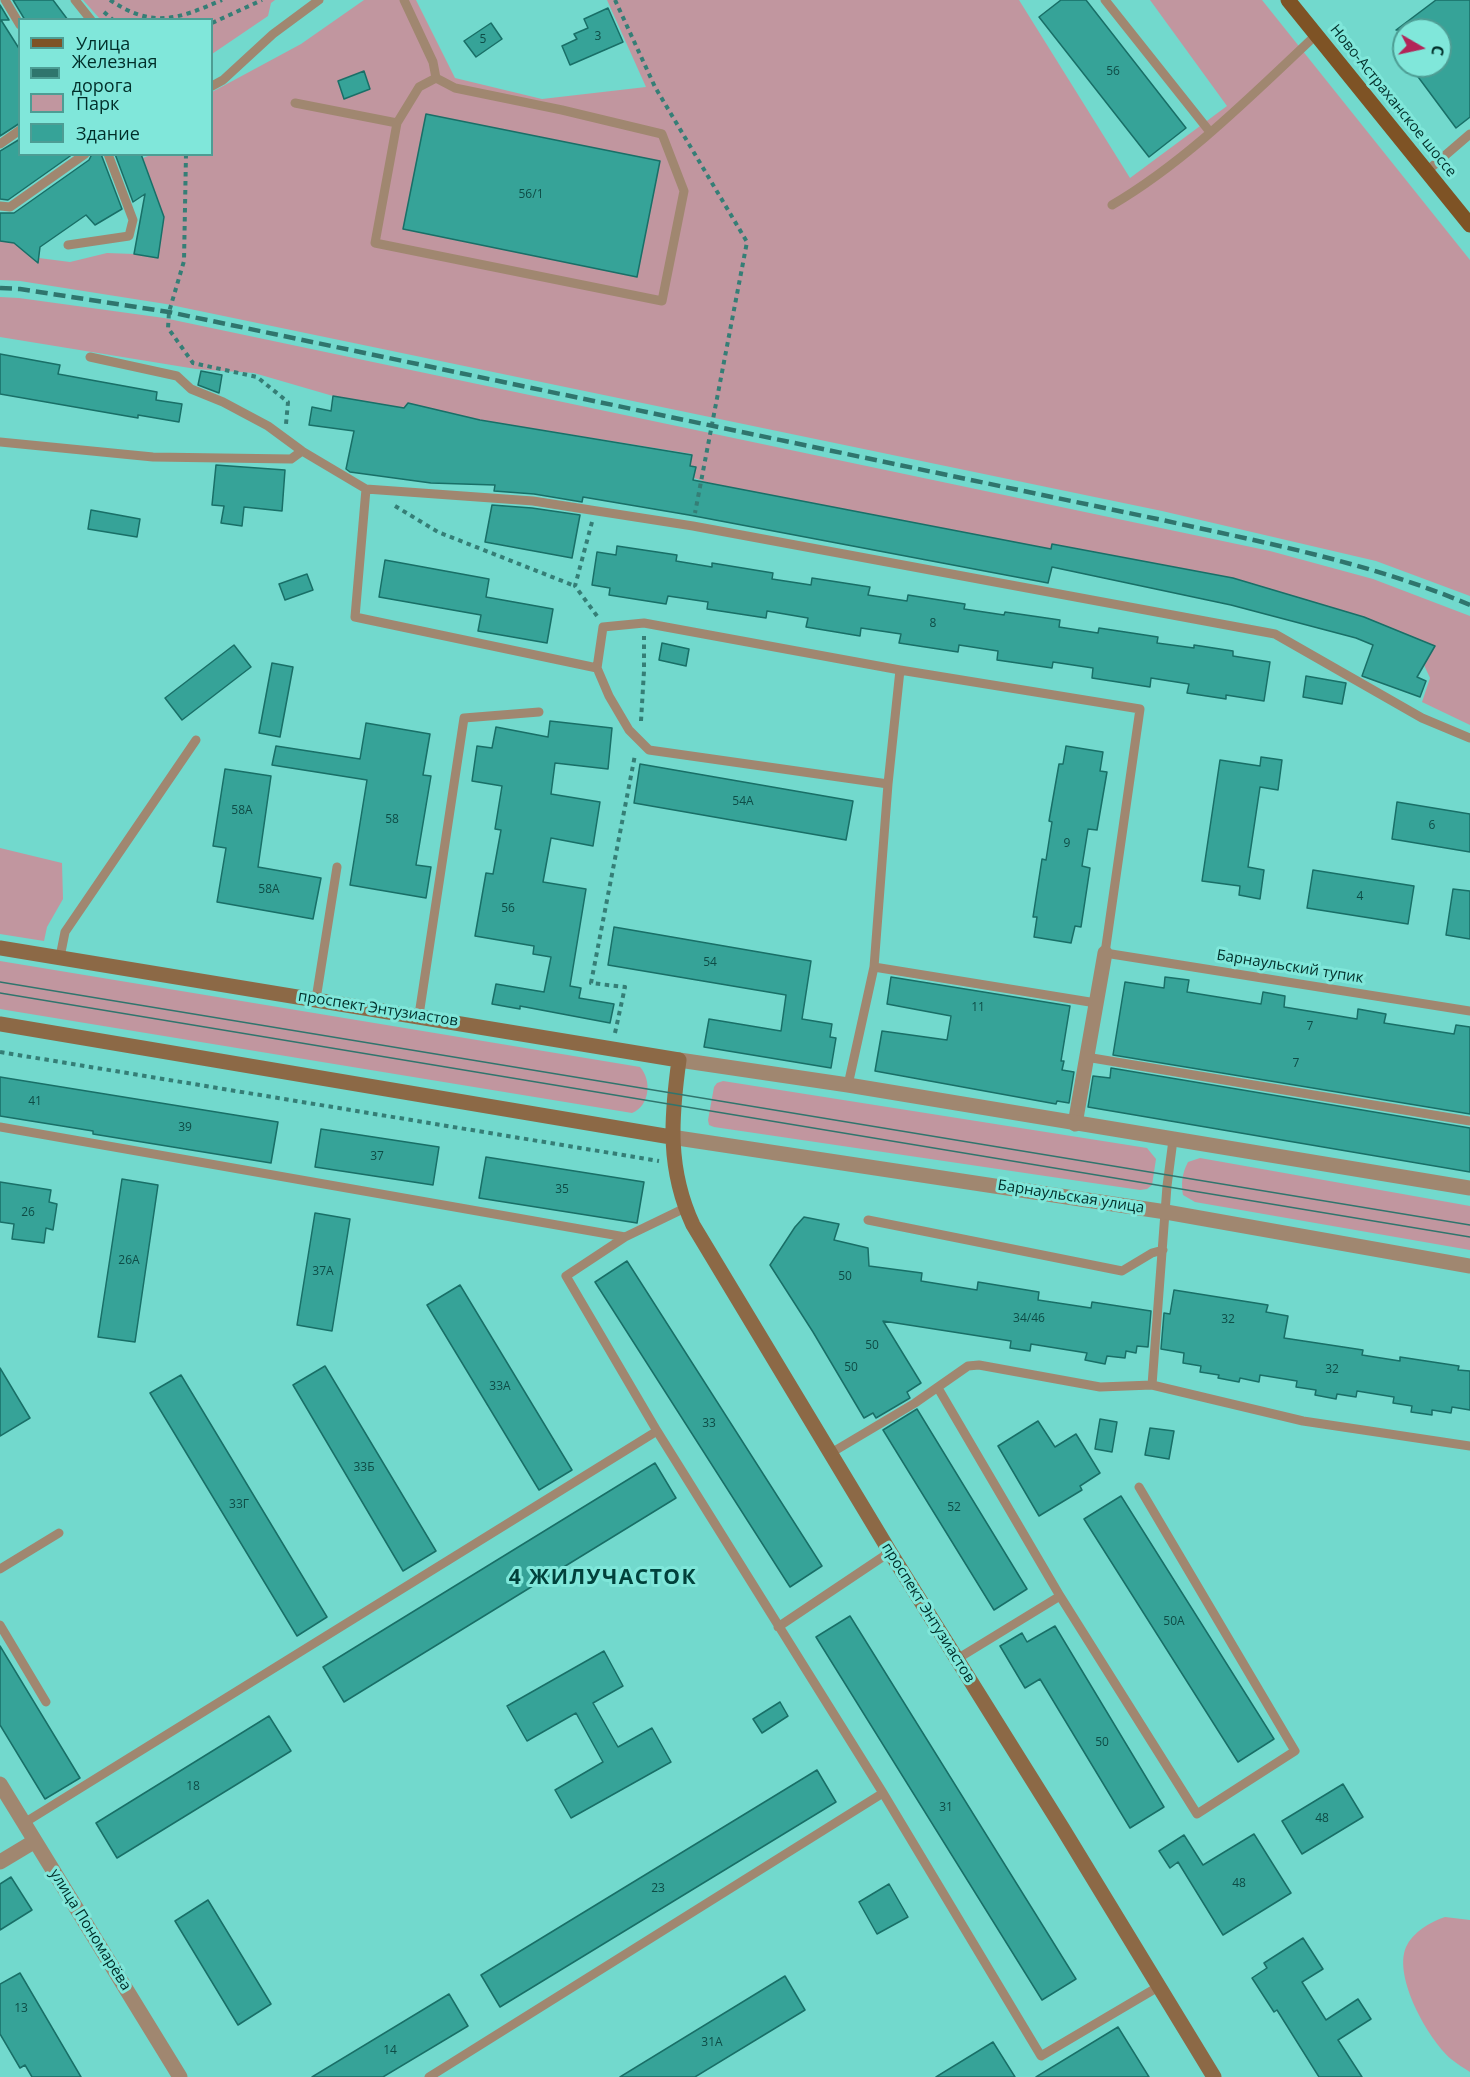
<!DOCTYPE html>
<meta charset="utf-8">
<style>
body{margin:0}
#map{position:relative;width:1470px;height:2077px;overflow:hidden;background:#72d9cd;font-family:"Open Sans",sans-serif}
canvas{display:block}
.legend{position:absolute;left:18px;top:18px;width:195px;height:138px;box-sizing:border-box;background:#80e7da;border:2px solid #4d9d94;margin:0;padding:8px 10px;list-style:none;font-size:18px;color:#002f2a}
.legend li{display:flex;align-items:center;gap:12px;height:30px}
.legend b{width:30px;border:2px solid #4d9d94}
.north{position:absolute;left:1392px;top:18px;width:60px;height:60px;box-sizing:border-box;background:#80e7da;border:2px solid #4d9d94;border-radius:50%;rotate:99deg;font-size:16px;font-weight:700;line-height:24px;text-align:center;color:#002f2a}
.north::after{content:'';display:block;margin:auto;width:21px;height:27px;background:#b22458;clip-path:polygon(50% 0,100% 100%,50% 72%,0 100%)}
</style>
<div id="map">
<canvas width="1470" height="2077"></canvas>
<ul class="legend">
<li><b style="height:8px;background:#7e5325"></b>Улица</li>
<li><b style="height:8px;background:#2f756d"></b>Железная дорога</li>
<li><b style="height:16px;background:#c1969f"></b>Парк</li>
<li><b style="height:16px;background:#36a398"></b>Здание</li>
</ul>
<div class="north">С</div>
</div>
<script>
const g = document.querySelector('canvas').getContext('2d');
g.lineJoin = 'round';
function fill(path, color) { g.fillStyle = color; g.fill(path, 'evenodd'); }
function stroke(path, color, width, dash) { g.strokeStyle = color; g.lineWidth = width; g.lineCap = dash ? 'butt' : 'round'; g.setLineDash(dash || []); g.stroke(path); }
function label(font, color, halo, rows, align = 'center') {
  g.font = font + ' "Open Sans",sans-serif'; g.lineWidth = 6; g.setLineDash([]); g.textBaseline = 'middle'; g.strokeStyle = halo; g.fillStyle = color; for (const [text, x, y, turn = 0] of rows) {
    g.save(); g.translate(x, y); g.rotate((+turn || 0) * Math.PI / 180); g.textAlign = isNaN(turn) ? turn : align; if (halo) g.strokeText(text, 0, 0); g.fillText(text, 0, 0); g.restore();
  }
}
fill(new Path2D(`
 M83,0H275L271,3L268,16L212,54V20L100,19Z
 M364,0H416L455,78L542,99L646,87L607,0H1019L1130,178L1227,106L1150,0H1262L1470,260V596L1376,561L1162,511L166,304L20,281L0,280V241L14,243L31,257L70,262L107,253L134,254L158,257L164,217L143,158L153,154H212V92L301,44Z
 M0,297L19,298L164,318L1270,551L1373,579L1470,616V725L1422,702L1430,678L1424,665L1435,646L1364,617L1233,578L1053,544L1051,549L709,483L694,478L696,467L690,466L692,454L480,420L408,403L404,408L333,396L254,373L196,369L0,337Z
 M0,848L62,863L63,899L47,927L44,941L0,934Z
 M0,961L640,1067C652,1080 650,1106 632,1113L0,1009Z
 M723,1081L1147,1148L1156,1159L1152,1185L1147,1189L1140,1190L714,1127L709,1125L708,1120L714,1087L717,1083Z
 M1200,1158L1470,1206V1250L1195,1202L1183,1195C1181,1184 1182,1173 1188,1162Z
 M1445,1917L1470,1920V2072C1464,2068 1457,2064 1451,2059C1428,2039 1393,1977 1406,1947C1413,1932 1430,1922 1445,1917Z`), '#c1969f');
const building = new Path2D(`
 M13,0H53L68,20H25Z
 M1061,0H1086L1186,128L1149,157L1039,17Z
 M1436,0H1470V117L1456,128L1410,66H1440V30H1396Z
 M0,5L9,20H1L20,50V123L0,136Z
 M608,8L623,42L570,65L562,46L577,39L574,34L588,28L584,19Z
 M491,23L502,39L476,57L464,41Z
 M364,71L370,89L344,99L338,81Z
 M426,114L660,161L637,277L403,229Z
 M20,139V154H73L8,200L0,199V151Z
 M92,154H101L122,209L95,225L86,215L40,247L38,263L14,243L0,241V213H14L89,160Z
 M115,154H141L164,217L158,258L134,254L145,194L133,202Z
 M0,354L60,365L58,374L157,392L156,400L182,404L179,422L138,415V418L0,394Z
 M201,371L222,375L219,393L198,385Z
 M333,396L404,408L408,403L480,420L692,455L690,466L696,467L693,480L1051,549L1052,544L1233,578L1364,617L1435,646L1417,677L1426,681L1420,697L1362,676L1373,645L1356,638L1231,605L1052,567L1048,583L689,515L583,497L582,502L534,494L494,491L495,485L431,483L350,472L346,469L354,431L309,425L312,407L331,411Z
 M216,465L285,470L282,511L244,507L242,526L221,523L224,506L212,505Z
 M492,505L532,508L580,515L572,558L485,542Z
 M91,510L140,519L137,537L88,529Z
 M617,546L677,555L676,561L712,567V563L773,573L772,579L811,585L812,578L870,587L868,595L907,601L908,595L965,604L964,609L1004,615L1005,612L1060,620L1059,627L1098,633L1099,628L1158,637L1157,643L1194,648V645L1233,651V656L1270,662L1264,701L1226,695V699L1187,693L1189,684L1151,678L1150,687L1092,678L1093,668L1053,662L1052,668L997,660L998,651L959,645L958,652L899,643L901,634L861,628L860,636L806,627L808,618L767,611L766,618L707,609L708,602L668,596L666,604L609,595L610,588L592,585L597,552L616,555Z
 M385,560L489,579L486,597L553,609L547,643L478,631L481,615L379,597Z
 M307,574L313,590L285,600L279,584Z
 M662,643L689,649L686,666L659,660Z
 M234,645L251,667L182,720L165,698Z
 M272,663L293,667L280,737L259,733Z
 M1306,676L1346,683L1342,704L1303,697Z
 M550,721L612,728L608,769L555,763L551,794L600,802L593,846L551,838L543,882L586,889L570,986L581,988L579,998L614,1004L610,1023L520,1006V1009L492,1004L496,984L544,992L551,957L533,954L534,946L475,936L486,873L493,874L501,830L495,829L502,786L472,781L477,746L492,748L496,727L548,737Z
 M366,723L430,734L423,775L431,776L416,865L431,867L426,898L350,885L367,780L272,765L276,746L360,759Z
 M1066,746L1103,752L1100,771L1107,772L1097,830L1088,829L1082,866L1090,868L1081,927L1075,926L1071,943L1034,937L1037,917H1033L1042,859L1046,860L1052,822L1049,821L1059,764H1063Z
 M1261,757L1282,760L1278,790L1260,787L1248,867L1264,870L1260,899L1239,895L1240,886L1202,881L1220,760L1260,766Z
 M640,764L853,801L846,840L634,803Z
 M225,769L271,776L258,867L321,878L313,919L217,902L226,848L213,846Z
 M1397,802L1470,814V852L1392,839Z
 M1313,870L1414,886L1408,924L1307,908Z
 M1453,889L1470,891V939L1446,935Z
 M614,927L811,961L802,1019L832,1024L830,1037L836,1038L831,1068L704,1047L709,1019L781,1031L786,995L608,965Z
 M891,977L1070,1006L1061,1061H1064L1062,1070L1074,1072L1069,1103L1057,1101L1056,1104L875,1071L882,1031L947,1040L951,1016L887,1004Z
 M1165,977L1189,980L1187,992L1261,1004L1263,992L1285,996L1284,1007L1357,1019L1358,1009L1386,1014L1384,1023L1454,1034L1456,1025L1470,1027V1114L1113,1055L1125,982L1164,988Z
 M1111,1068L1470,1128V1172L1088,1107L1093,1076L1110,1078Z
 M0,1077L278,1122L271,1163L93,1134V1131L0,1116Z
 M321,1129L439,1147L433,1185L315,1167Z
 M486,1157L644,1182L637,1223L479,1198Z
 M122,1179L158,1185L135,1342L98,1337Z
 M0,1182L51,1190L49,1202L57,1204L53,1230L46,1228L44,1243L12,1239L14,1224L0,1222Z
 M315,1213L350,1219L332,1331L297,1325Z
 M804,1217L839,1224L834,1240L868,1248L869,1266L922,1273L921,1281L977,1290L978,1282L1039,1292L1038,1300L1091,1308L1092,1302L1151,1311L1148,1347L1137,1346L1136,1353L1126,1351L1125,1358L1107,1356L1105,1364L1085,1360L1087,1353L1031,1344L1030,1351L1010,1348L1011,1341L883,1321L921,1383L907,1392L910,1398L876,1418L873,1413L864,1418L813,1332L770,1265L795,1227Z
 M627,1261L822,1566L790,1587L595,1282Z
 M460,1285L572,1470L539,1490L427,1305Z
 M1174,1290L1268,1305L1266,1312L1288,1316L1284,1338L1363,1350L1362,1355L1400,1361V1357L1459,1366L1458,1370L1470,1371V1410L1452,1407L1451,1413L1432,1410V1415L1411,1412L1412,1406L1393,1403L1394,1397L1357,1391L1356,1397L1337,1394L1336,1399L1315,1395L1316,1390L1296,1387L1297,1381L1260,1375L1259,1382L1240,1378L1239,1382L1218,1378L1219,1375L1200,1372L1201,1366L1183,1363L1184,1353L1161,1349L1164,1313L1170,1314Z
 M325,1366L436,1551L403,1571L293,1385Z
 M0,1368L30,1418L0,1436Z
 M181,1375L327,1617L297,1636L150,1393Z
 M917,1409L1027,1589L994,1610L883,1430Z
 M1100,1419L1117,1422L1112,1452L1095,1449Z
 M1038,1421L1055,1447L1076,1434L1100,1473L1080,1486L1082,1490L1039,1516L998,1446Z
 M1150,1428L1174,1431L1169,1459L1145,1455Z
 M655,1463L676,1498L344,1702L323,1667Z
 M1121,1496L1274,1739L1238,1762L1084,1519Z
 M850,1616L1076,1979L1042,2000L816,1637Z
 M1055,1626L1164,1807L1130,1828L1040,1679L1025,1688L1000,1646L1022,1633L1027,1642Z
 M0,1646L80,1778L45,1799L0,1725Z
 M604,1651L623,1686L593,1703L618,1747L652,1728L671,1762L571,1818L555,1790L603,1762L576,1713L527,1741L507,1706Z
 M780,1702L788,1716L762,1733L753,1719Z
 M269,1716L291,1751L117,1858L96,1823Z
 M817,1770L836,1802L500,2007L481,1975Z
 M1343,1784L1363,1817L1302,1854L1282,1821Z
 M1254,1834L1291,1893L1223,1935L1178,1862L1170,1868L1159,1851L1184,1835L1203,1865Z
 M11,1877L32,1910L0,1930V1884Z
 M889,1884L908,1917L877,1934L859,1902Z
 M208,1900L271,2004L238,2025L175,1921Z
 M1303,1938L1323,1969L1302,1982L1326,2020L1358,1999L1371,2019L1338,2040L1362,2077H1319L1277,2010L1274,2012L1252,1978L1267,1968L1264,1963Z
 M20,1973L81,2077H32L25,2065L20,2068L0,2034V1984Z
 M785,1976L805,2010L695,2077H620Z
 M449,1994L468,2026L383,2077H312Z
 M1118,2027L1149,2077H1036Z
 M993,2042L1015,2077H936Z`);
fill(building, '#36a398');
stroke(building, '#196f67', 1.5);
stroke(new Path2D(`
 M110,0C153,29 178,19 222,0
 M615,0L655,87L747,242L695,513
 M104,12L113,20
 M212,23L262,0
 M186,154L184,261L169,312L168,328L193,363L257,377L288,402L286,424
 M395,506L438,532L575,586
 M592,522L575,586L597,616
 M641,721L644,671V636
 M615,1033L625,987L591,983L635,755
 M0,1052L659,1161`), '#357e76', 4, [4.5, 4.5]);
stroke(new Path2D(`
 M5,0L20,25
 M75,0L91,20
 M404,0L433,62L436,78
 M1105,0L1210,132
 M436,78L455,88L562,110L662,134L684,191L662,301L375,243L397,123L419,87Z
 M212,86L223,80L273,34L319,0
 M295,103L397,123
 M0,144L20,130
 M1427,171L1470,134
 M1112,205C1187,161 1253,94 1316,35
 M0,206L10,207L85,154
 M68,245L129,236L133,220L108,154
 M90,357L177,376L191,389L223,402L268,426L302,451L366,489L533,501L693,526L1275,634L1422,718L1470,738
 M0,442L153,457L291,459L302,451
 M366,489L355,617L597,668L603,627L644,623L900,670L1140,709L1105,953L1470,1011
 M597,668L609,696L629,730L649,750L888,784
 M900,670L888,784L874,967L1096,1003
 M60,957L65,932L196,740
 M316,999L337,867
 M419,1015L464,718L539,712
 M1086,1057L1470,1121
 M848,1085L874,967
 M0,1127L625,1237L685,1208
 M868,1220L1122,1271L1152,1253L1163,1250
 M625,1237L566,1276L657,1431L883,1793L1041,2056L1158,1987
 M1152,1385L1303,1421L1470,1446
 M938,1388L1060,1596L1197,1814L1295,1751L1139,1487
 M831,1453L915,1403L968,1366L979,1365L1100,1387L1152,1385L1167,1186L1173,1140
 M0,1569L59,1533
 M0,1625L46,1702
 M778,1627L890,1552
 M957,1659L1060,1596
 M24,1823L657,1431
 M429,2077L883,1793`), '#a08770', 9);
stroke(new Path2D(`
 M1075,1124L1105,953
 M0,1784L180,2077
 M0,1862L35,1841`), '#a08770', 15);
stroke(new Path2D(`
 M679,1060L848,1085L1470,1188
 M671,1137L1166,1212L1470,1266`), '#a08770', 15);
stroke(new Path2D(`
 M0,948L679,1060C671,1118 667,1169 693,1225L890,1552L1063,1829L1214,2077
 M0,1024L671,1137`), '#8c6946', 15);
stroke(new Path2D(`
 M1288,0L1470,225`), '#7e5325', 15);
stroke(new Path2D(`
 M0,982L1470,1225
 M0,993L1470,1237`), '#2f756d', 1.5);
stroke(new Path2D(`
 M0,288L20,289L169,312L1162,520C1266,543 1372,563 1470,605`), '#2f756d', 4.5, [12, 6]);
label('12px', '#0e4c46', null, [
 ["3",598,37],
 ["5",483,40],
 ["56",1113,72],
 ["56/1",531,195],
 ["8",933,624],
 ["54А",743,802],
 ["58А",242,811],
 ["58",392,820],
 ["6",1432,826],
 ["9",1067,844],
 ["58А",269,890],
 ["4",1360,897],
 ["56",508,909],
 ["54",710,963],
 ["11",978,1008],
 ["7",1310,1027],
 ["7",1296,1064],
 ["41",35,1102],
 ["39",185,1128],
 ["37",377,1157],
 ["35",562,1190],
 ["26",28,1213],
 ["26А",129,1261],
 ["37А",323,1272],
 ["50",845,1277],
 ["34/46",1029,1319],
 ["32",1228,1320],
 ["50",872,1346],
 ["50",851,1368],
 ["32",1332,1370],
 ["33А",500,1387],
 ["33",709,1424],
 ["33Б",364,1468],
 ["33Г",239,1505],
 ["52",954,1508],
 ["50А",1174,1622],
 ["50",1102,1743],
 ["18",193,1787],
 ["31",946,1808],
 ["48",1322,1819],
 ["48",1239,1884],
 ["23",658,1889],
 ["13",21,2009],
 ["31А",712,2043],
 ["14",390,2051]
]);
label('15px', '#002f2a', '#80e7da', [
 ["Ново-Астраханское шоссе",1393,101,51],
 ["Барнаульский тупик",1290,967,9],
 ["проспект Энтузиастов",378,1009,9],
 ["Барнаульская улица",1071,1197,9],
 ["проспект Энтузиастов",928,1613,58],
 ["улица Пономарёва",90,1930,58]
]);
g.letterSpacing = '1.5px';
label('bold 21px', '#01413b', '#80e7da', [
 ["4 ЖИЛУЧАСТОК",603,1578]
]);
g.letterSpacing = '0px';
</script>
